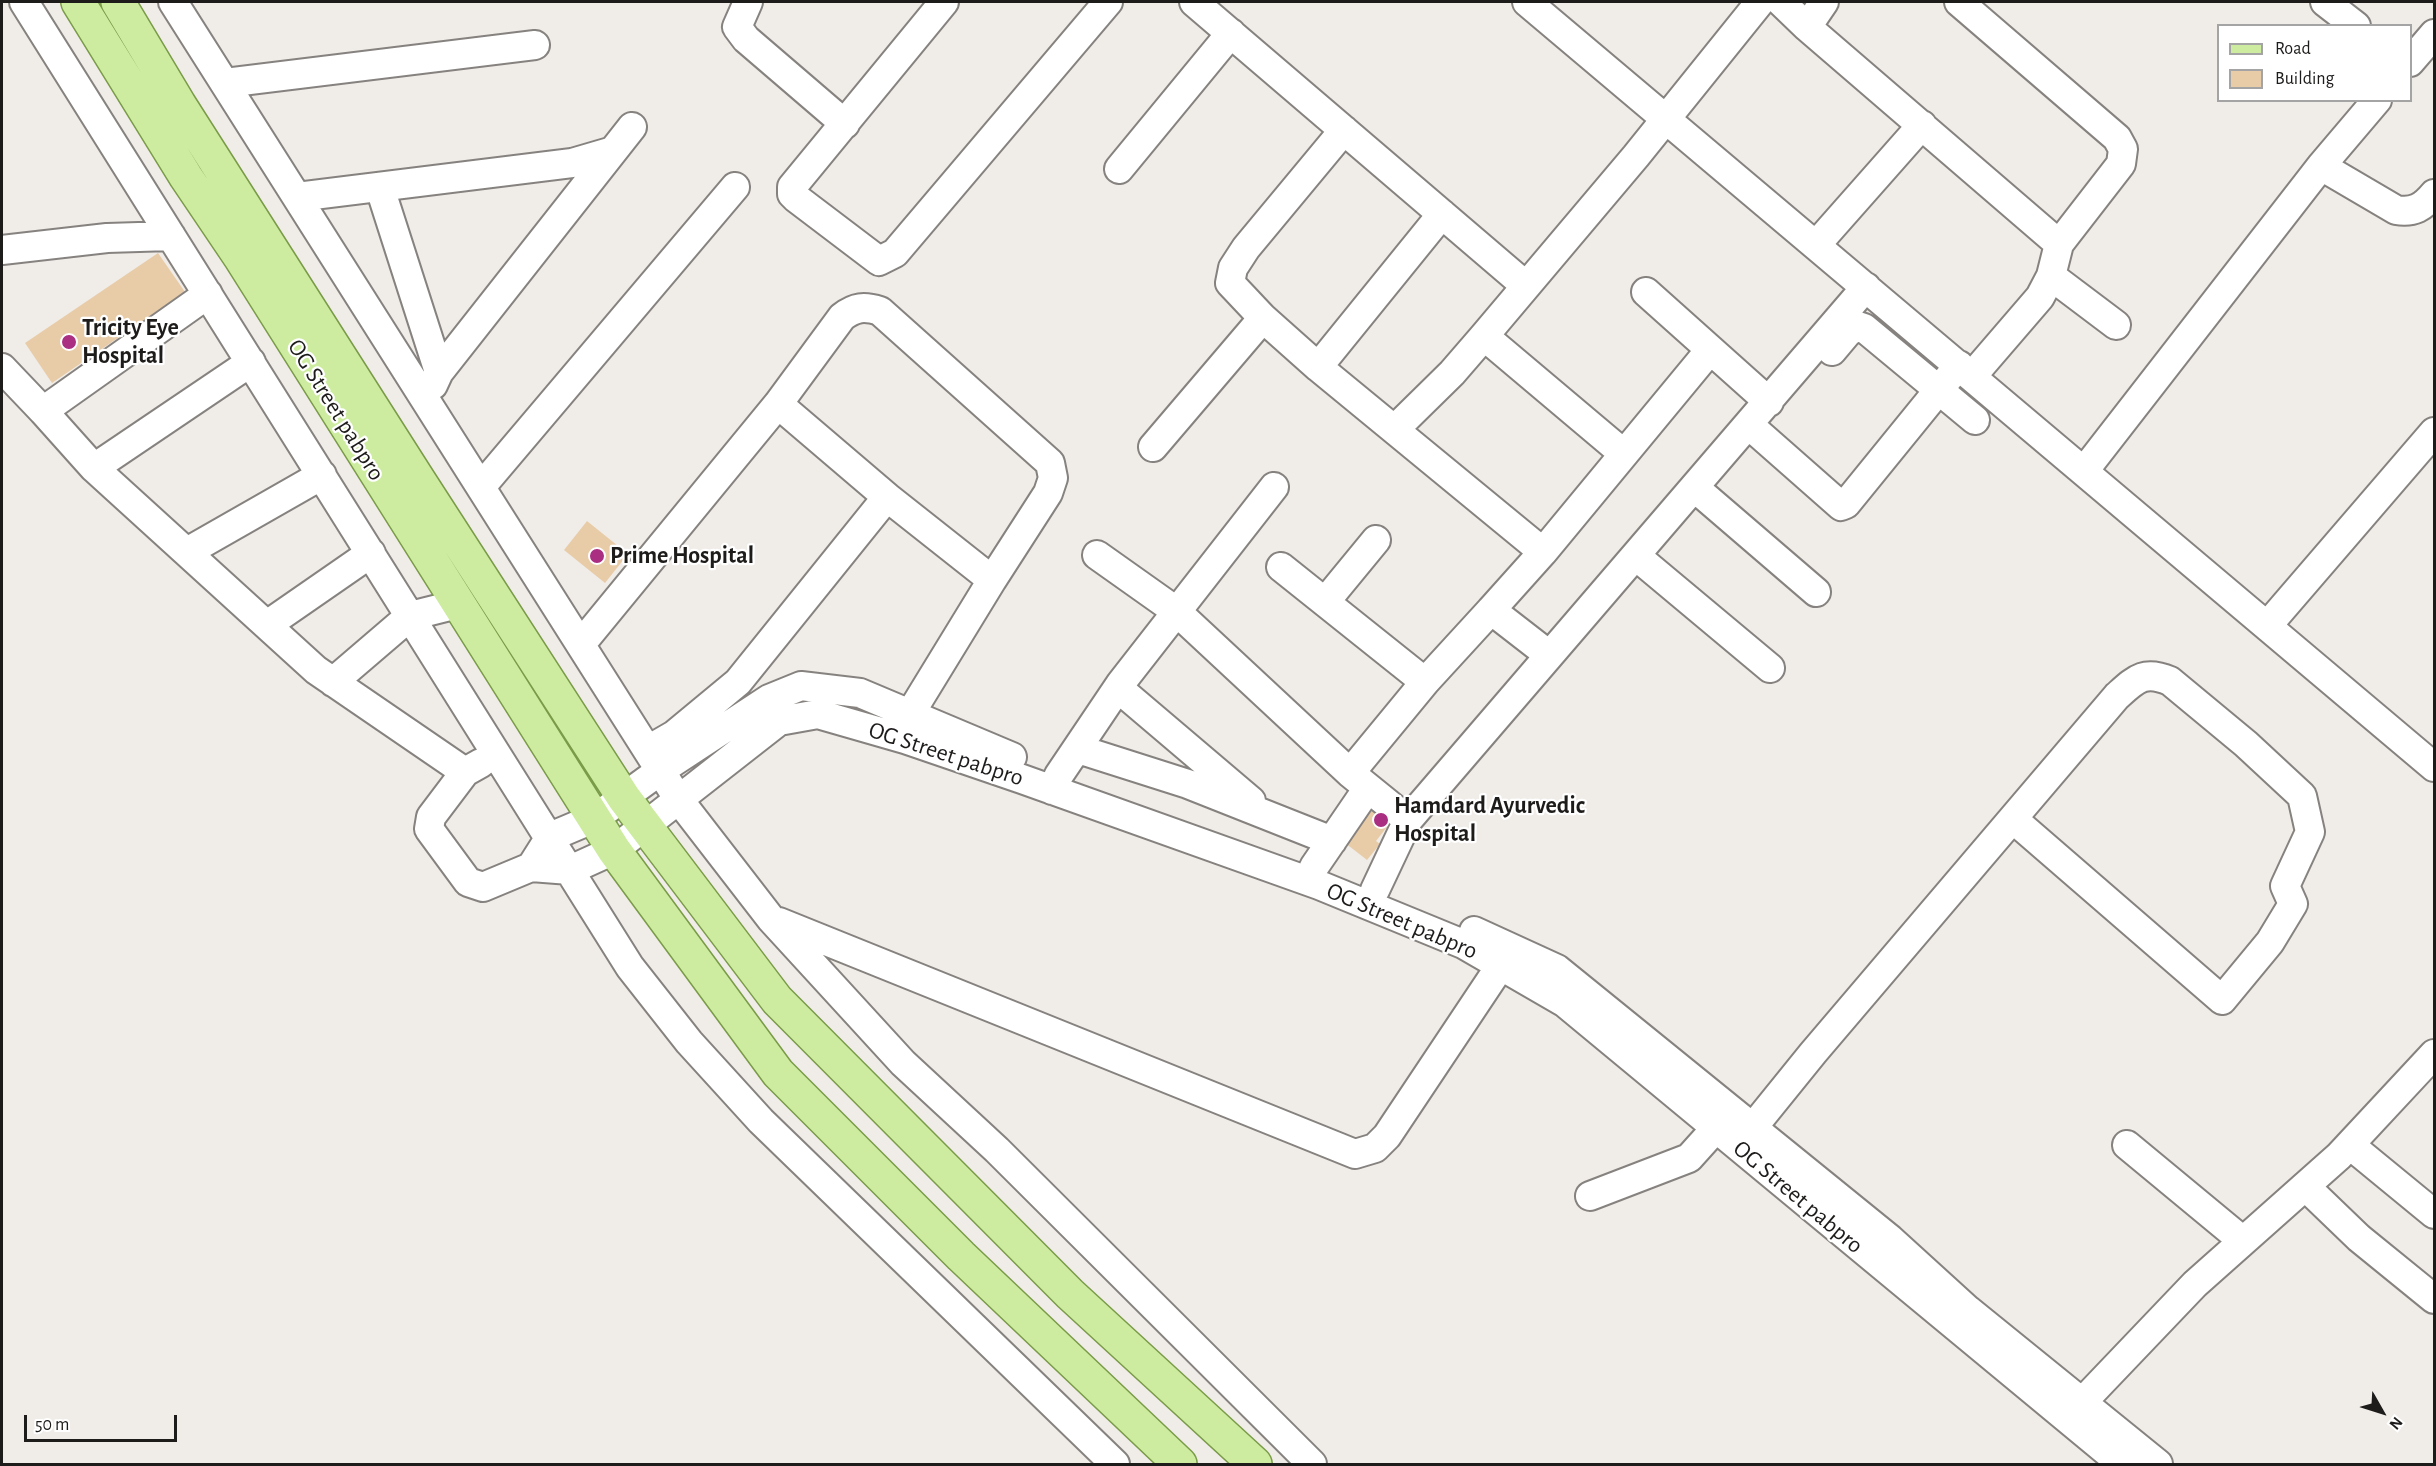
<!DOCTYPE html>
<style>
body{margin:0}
#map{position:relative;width:2436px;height:1466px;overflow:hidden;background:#f0ece8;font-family:"Alegreya Sans",sans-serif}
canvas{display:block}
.frame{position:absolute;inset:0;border:3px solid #1e1c1b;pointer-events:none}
.legend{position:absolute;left:2217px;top:24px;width:195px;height:78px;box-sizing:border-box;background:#fff;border:2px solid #a5a4a4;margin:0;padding:8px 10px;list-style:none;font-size:18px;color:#1e1c1b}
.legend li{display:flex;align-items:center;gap:12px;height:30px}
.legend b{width:30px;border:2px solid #a5a4a4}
.north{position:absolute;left:2352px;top:1382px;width:60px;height:60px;-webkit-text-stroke:4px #fff;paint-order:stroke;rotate:129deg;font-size:16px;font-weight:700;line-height:24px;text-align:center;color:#1e1c1b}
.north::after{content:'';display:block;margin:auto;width:21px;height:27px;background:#1e1c1b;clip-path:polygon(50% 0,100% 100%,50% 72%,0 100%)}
.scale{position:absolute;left:24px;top:1415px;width:153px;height:27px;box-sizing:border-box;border:3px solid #1e1c1b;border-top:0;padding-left:8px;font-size:18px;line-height:21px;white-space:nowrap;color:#1e1c1b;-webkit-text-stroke:4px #fff;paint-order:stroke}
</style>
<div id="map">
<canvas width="2436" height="1466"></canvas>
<div class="frame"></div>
<ul class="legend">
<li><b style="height:8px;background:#cdeca0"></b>Road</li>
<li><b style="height:16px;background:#e8cca8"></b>Building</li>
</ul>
<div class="north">N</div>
<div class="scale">50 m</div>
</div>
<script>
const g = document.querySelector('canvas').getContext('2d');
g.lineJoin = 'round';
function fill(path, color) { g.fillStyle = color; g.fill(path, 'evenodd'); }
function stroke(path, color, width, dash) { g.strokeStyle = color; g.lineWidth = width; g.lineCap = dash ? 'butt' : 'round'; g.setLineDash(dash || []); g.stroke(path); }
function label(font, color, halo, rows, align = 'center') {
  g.font = font + ' "Alegreya Sans",sans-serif'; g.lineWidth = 4.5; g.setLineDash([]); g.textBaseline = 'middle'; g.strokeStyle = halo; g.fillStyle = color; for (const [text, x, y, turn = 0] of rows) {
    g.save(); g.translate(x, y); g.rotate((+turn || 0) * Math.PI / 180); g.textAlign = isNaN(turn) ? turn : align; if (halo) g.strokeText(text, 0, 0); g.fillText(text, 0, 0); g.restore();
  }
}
fill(new Path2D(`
 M158,253L185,292L52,383L25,343Z
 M587,521L628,554L605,583L564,550Z
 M1371,801L1394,818L1376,841L1380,844L1367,860L1340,839Z`), '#e8cca8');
const minor = new Path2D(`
 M24,2L630,967L689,1042L761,1121L1115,1464
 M173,2L679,800L771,919L903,1063L997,1150L1312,1464
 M748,2L737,27L746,39L845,124
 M944,2L792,187V194L796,198L879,261L895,253L1108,2
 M1194,2L1526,286
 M1527,2L2434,767
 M1781,2L1807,27L1824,2
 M1959,2L2117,138L2123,149L2121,164L2059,244L2051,276L2040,297L1972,376
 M2325,2L2356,26
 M1807,27L2059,244
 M2410,62L2434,34
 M225,83L535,45
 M1344,130L1246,248L1233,268L1230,283L1263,318L1318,367L1543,552L1710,350
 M2321,166L2396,210C2414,213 2423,207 2434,194
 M1119,169L1231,33
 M380,188L439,372L433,385
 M297,197L572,163L613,151
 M1816,245L1922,125
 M2,250L107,238L171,236
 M2051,276L2116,325
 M1646,292L1769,402
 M208,294L43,411L94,468L316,670L465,772L481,763
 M1484,336L1624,454
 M1832,351L1848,332L1858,326L1864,328L1975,420
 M1318,367L1442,214
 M2,368L43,411
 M439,372L632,127
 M778,404L887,497
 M1749,425L1841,506L1846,504L1959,365
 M1395,429L1452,373L1484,336L1636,156L1760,2
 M1153,447L1263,318
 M94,468L251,362
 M2084,471L2321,166L2377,100
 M481,487L735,187
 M1695,488L1816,592
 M187,552L322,475
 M1543,552L1491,610L1549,655
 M1097,555L1176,611L1350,773
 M1636,556L1770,668
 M1281,567L1425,682
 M1325,602L1376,540
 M267,625L371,553
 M2267,626L2434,432
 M581,644L778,404L842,317C855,307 864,306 880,311L1050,463L1053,478L1048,493L992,580
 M333,682L410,616L458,604
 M1118,688L1251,801
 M1078,749L1188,784L1332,841
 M648,750L674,735L738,682L887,497L992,580L910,714
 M465,772L431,817L429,829L468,882L483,887L531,867L570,870L614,850L779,721L818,714L905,739L1022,779L1319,885L1463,944L1565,1003L2122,1464
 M1052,790L1059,775L1121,683L1274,487
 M1408,820L1350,773L1425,682L1491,610
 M531,867L550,837L595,818L661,770L769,699L801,686L860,693L1012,757
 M1314,867L1368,788
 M1375,890L1408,820L1866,287
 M779,922L1355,1154L1375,1148L1387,1136L1501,965
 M1474,931L1557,969L1890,1239L1968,1310L2158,1464
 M1741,1142L1813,1053L2117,696C2136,679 2144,670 2170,681L2246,744L2302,796L2310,832L2285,886L2293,904L2270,942L2222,1000L2013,819
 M2127,1145L2243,1241
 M2350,1145L2434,1214
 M2306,1187L2359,1238L2434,1299
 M1590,1196L1689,1158L1716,1128
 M2069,1416L2195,1284L2339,1156L2434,1054`);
const major = new Path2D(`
 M78,2L186,177L240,257L614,850L778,1073L961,1256L1180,1464
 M118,2L179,104L418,479L624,798L777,1000L1070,1294L1255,1464`);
stroke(minor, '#86827f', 32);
stroke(major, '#7a9b48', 36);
stroke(minor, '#fff', 28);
stroke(major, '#cdeca0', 33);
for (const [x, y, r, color] of [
 [69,342,8,"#aa2e81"],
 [597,556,8,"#aa2e81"],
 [1381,820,8,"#aa2e81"]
]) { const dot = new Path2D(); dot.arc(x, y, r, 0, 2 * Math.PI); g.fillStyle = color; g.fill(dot); stroke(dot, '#fff', 2); }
label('bold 24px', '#1e1c1b', '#fff', [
 ["Tricity Eye",82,328],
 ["Hospital",82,356],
 ["Prime Hospital",610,556],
 ["Hamdard Ayurvedic",1394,806],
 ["Hospital",1394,834]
], 'left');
label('24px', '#1e1c1b', '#fff', [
 ["OG Street pabpro",336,410,58],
 ["OG Street pabpro",946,754,18],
 ["OG Street pabpro",1402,921,23],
 ["OG Street pabpro",1798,1197,40]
]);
</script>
